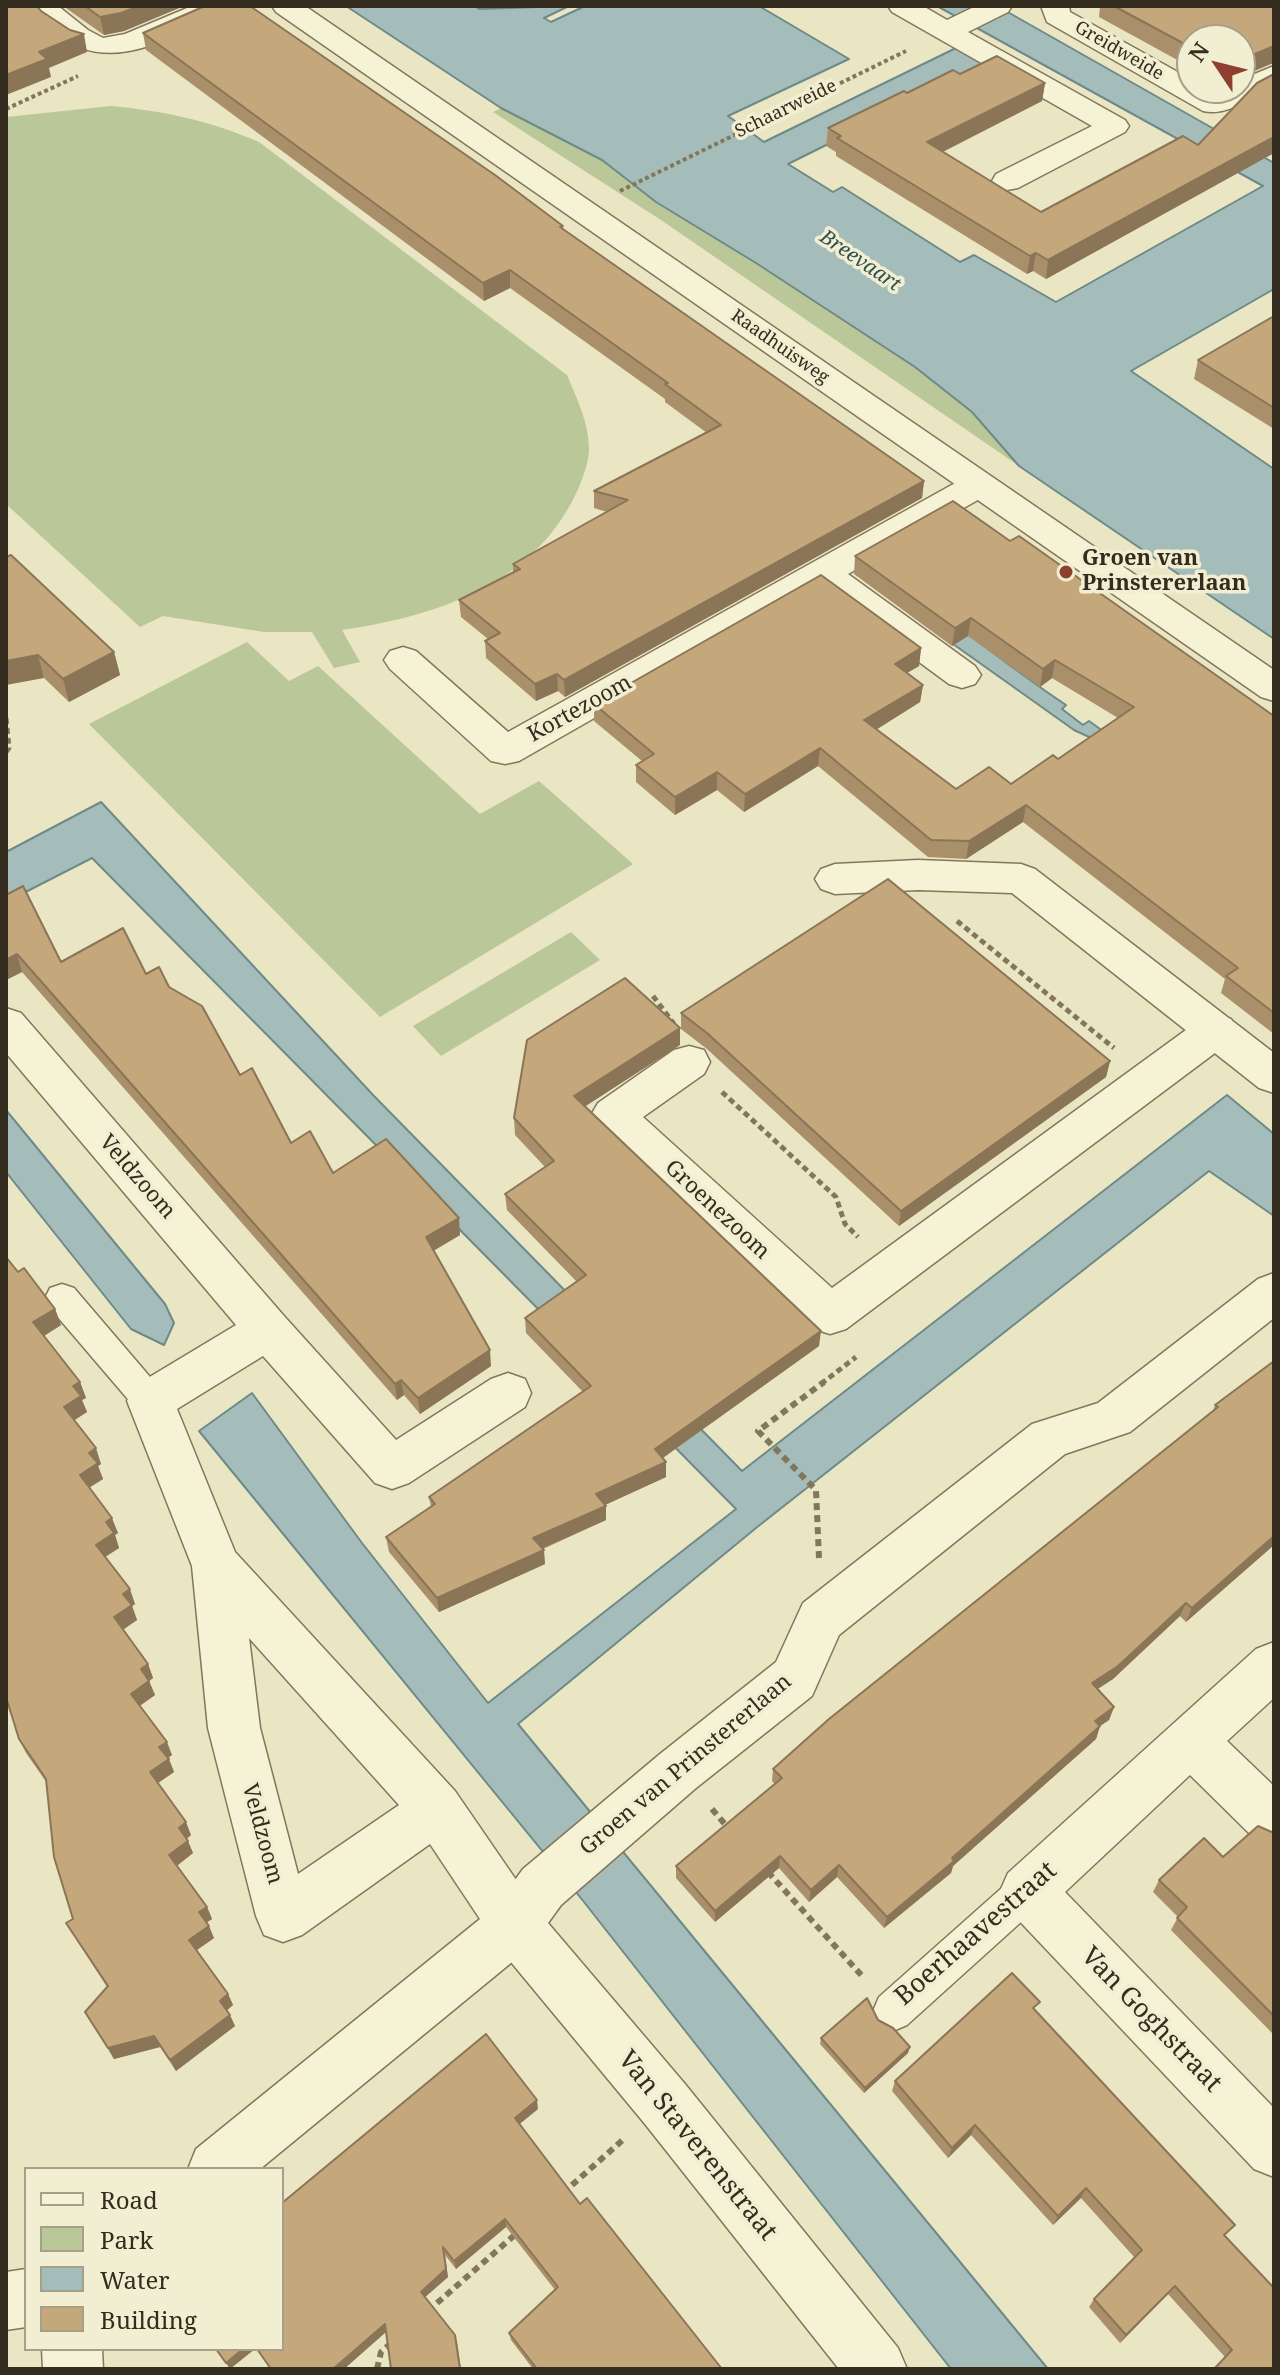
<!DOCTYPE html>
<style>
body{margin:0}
#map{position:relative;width:1280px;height:2375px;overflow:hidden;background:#eae5c3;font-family:"Noto Serif",serif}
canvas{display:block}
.frame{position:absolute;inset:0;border:8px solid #342c1e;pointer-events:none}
.legend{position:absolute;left:24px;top:2167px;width:260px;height:184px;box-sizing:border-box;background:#f2eed2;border:2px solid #a6a08a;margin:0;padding:10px 14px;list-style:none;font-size:24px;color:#342c1e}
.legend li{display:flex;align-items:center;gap:16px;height:40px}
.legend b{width:40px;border:2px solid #a6a08a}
.north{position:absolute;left:1176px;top:24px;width:80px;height:80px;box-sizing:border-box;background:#f2eed2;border:2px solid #a6a08a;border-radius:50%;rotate:305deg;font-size:22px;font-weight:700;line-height:32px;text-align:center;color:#342c1e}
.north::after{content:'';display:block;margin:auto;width:28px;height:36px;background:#8d4030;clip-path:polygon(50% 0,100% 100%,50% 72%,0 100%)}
</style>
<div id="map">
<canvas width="1280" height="2375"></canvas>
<div class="frame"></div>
<ul class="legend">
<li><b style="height:10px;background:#f6f2d6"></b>Road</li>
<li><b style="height:22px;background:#bac798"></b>Park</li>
<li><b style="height:22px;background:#a5bdba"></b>Water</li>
<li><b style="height:22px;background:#c5a77c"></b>Building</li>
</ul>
<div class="north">N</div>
</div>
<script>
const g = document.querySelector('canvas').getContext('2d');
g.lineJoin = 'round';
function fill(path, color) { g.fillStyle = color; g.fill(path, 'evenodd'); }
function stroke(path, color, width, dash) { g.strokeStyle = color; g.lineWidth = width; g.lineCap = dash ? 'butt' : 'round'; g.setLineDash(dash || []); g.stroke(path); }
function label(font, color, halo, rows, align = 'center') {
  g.font = font + ' "Noto Serif",serif'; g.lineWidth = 7; g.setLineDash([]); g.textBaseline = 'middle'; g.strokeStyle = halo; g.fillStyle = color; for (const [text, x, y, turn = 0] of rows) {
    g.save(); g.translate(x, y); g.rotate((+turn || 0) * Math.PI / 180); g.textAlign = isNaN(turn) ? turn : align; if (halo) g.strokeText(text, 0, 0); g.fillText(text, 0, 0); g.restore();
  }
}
fill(new Path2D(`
 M111,106C164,111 211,121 259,142L567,375C577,399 589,423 589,450C588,470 576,496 566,512C518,591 428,617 342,630L360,662L334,668L312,632H264L163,616L140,627L6,504V117Z
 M501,108L602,160L656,202L756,263L915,367L972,412L1019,466L661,220L493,112Z
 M247,642L289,681L318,666L480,814L539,781L633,864L380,1017L89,724Z
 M571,932L600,960L441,1056L413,1026Z`), '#bac798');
const water = new Path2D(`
 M346,6H475L479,9L569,6L544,18L551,22L585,6H759L849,59L728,116L764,142L958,47L989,64L788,164L833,192L842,187L960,262L974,255L1056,302L1263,186L937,6H997L1274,163V289L1131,371L1274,469V639L1019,466L972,412L915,367L756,263L656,202L602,160L501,108Z
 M924,601C972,637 1018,673 1066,705L1062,709L1083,725L1089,721L1162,774V797L1089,737L1074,730L908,612Z
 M101,802L374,1096L742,1471L1227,1095L1274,1134V1216L1209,1171L756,1528L518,1724L1048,2369H951L584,1902L199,1431L252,1393L362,1543L488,1703L736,1509L92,858L6,902V852Z
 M6,1110L165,1304L174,1323L164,1345L131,1329L6,1172Z`);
fill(water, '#a5bdba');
stroke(water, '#6d8a88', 2);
const service = new Path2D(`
 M62,1284L74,1288L162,1391L167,1401L162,1411L150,1416L138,1411L50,1308L45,1298L50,1288Z
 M1027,1872L1041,1878L1046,1891L1041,1904L907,2025L893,2031L879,2025L873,2011L879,1997L1013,1878Z`);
const pedestrian = new Path2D(`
 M1216,1014L1231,1019L1237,1030L1231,1041L846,1329L830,1334L814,1329L598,1127L591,1115L598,1103L674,1050L689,1046L704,1050L710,1062L704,1074L643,1117L832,1288L1201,1019Z`);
const minor = new Path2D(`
 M27,6H58L88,30L103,38L125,34L192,6H230L226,12C170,37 109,78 54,32C44,24 34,16 27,6Z
 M888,6H923L947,20L976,6H1012L1008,12L968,32L1125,120L1129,126L1125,132L1018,188L1007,190L996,188L992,181L996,174L1092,126L892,12Z
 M1041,6H1069L1070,12L1192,80V88H1206L1215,93L1225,88H1240V80L1274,66V86C1253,97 1227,117 1203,111L1047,22Z
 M978,474L990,477L995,485L990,493L848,574L975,666L981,675L975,684L962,688L949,684L820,589L519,761L505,764L491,761L390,669L384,660L390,651L403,647L416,651L508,732L966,477Z
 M918,860L1021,864L1035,869L1274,1053V1093L1259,1088L1012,893L918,890L835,894L821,889L815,879L821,869L835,864Z
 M6,1008L21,1013L284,1316L396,1440L491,1379L508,1373L525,1379L531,1393L525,1407L409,1483L392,1489L375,1483L263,1356L177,1409L235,1552L455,1791L534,1906L542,1925L534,1944L260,2169H188L196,2149L480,1919L430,1844L302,1935L283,1942L264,1935L256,1916L208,1728L192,1566L127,1401L133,1387L236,1325L6,1053ZM249,1638L399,1805L298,1874L260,1728Z
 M1274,1642V1698L1227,1741L1274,1786V1847L1256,1840L1190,1775L1065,1892L1274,2108V2177L1254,2169L1008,1909L1000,1891L1008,1873L1256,1649Z
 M26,2269V2327L6,2330V2272Z
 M42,2349H102L103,2369H43Z`);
const tertiary = new Path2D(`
 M272,6H305L1274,670V701L1261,697L276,12Z
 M1274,1273V1318L1130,1432L1065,1454L839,1635L812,1696L696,1788L561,1905L548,1923L685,2084L898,2348L907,2369H839L645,2124L496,1944L488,1925L496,1906L523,1869L660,1754L776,1662L803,1603L1032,1424L1098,1403L1258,1279Z`);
stroke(service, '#83775b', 3);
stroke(pedestrian, '#83775b', 3);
stroke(minor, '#83775b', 3);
stroke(tertiary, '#83775b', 3);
stroke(new Path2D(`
 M6,109L78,76
 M620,191L906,51`), '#83775b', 4, [4, 3]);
stroke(new Path2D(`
 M6,718L9,748L6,752
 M957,921L1114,1048
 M653,996L674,1024
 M722,1092L836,1197L845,1224L858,1237
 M821,1384L856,1357`), '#83775b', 5, [6, 4]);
stroke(new Path2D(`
 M819,1558L816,1490L758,1431L824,1382
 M712,1809L729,1829
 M768,1872L863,1977
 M563,2193L625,2138
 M428,2311L517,2233
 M377,2369L381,2352L390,2344`), '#83775b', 6, [7, 5]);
fill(service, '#f6f2d6');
fill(pedestrian, '#f6f2d6');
fill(minor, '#f6f2d6');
fill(tertiary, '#f6f2d6');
fill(new Path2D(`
 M63,6H184L124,31L104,35Z
 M1100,6H1274V64L1273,63L1240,77V40H1192V68L1099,17Z
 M143,33L563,226V229L924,481L922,498L565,697L558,691L536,701L486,658L485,641L488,639L461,617L459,600L513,573V564L607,512L594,508V491L707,433L665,402V399L510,288L484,301L146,50Z
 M960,74L1045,83L1042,101L943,152L1041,212L1198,145L1274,153L1046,279L1033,271L1027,274L836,156V152L826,146L828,128L907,93Z
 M1274,316V429L1194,379L1198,360Z
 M1010,541L1274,716V1034L1221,993L1225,979L1023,822L966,859L928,857L818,766L744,812L717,790L675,815L636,782V765L642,761L594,721V704L921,648L919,666L907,673L923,685L920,702L877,729L956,789L1011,784L1058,759L1118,718L1052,678L1040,687L968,636L952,646L854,574L855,556Z
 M6,557L114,652L120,675L69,702L44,678Z
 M6,895L61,962L146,974L169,987L240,1075L291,1143L333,1173L460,1235L433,1251L491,1366L420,1414L404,1395L397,1400L22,972L6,980Z
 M681,1013L1110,1061L1106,1077L899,1226L707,1049L681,1029Z
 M680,1045L585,1106L819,1346L663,1458L666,1462V1477L605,1505L606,1520L543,1549L545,1564L439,1612L389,1552L386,1537L431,1507L429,1497L583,1392L526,1333L525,1318L577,1282L507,1210L505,1194L545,1167L515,1135L514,1118Z
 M18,1272L55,1309L61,1325L44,1336L80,1382L86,1398L82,1400L87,1412L74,1420L101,1464L98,1466L103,1479L89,1488L118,1533L115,1535L119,1548L105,1557L135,1604L132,1606L137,1620L123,1630L148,1664L153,1678L149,1681L155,1695L140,1705L172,1755L168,1758L174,1772L158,1783L191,1835L186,1839L193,1853L177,1866L207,1907L212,1919L206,1923L214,1938L197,1950L228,1994L233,2005L227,2010L235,2026L176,2071L160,2047L114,2059L85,2012L107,1987L66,1923L73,1919L47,1783L26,1753L19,1739Z
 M1274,1361V1545L1186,1622L1180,1616L1113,1679L1097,1689L1114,1707L1109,1720L1100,1726L1096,1739L953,1866L951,1873L884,1928L837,1877L809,1902L779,1868L715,1922L676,1878V1866L775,1784L772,1781L773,1769L1213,1411L1215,1405Z
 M1274,1833V2035L1171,1930L1178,1917L1153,1892L1159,1880L1223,1857Z
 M1036,2011L1225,2236L1274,2369L1225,2357L1168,2294L1120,2343L1089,2307L1094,2299L1135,2258L1081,2198L1053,2225L971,2135L948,2158L892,2091L895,2081Z
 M878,2020L908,2053L864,2093L820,2044L821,2038Z
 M538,2109L519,2124L580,2204L722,2369H533L511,2340L509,2333L555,2290L506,2227L456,2269L445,2255L448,2277L425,2297L457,2342L461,2369H391L386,2332L344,2369H271L282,2203Z`), '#a9906b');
fill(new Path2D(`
 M139,6H184L124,31L104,35L100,17Z
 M84,34L87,52L49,68L51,77L6,95V75L39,52Z
 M1274,46L1273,63L1240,77L1243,59Z
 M1045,83L1042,101L926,160L927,142Z
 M1274,137V153L1046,279L1048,260Z
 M1036,253L1033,271L1027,274L1030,256Z
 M510,270V288L484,301L483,283Z
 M924,481L922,498L565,697L564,680Z
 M971,618L968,636L952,646L955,628Z
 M921,648L919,666L893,681L895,664Z
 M114,652L120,675L69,702L63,679Z
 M38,655L44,678L6,685V661Z
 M1055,660L1052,678L1040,687L1043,669Z
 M557,674L558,691L536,701L535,684Z
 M923,685L920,702L863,738L864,720Z
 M820,748L818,766L744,812L745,794Z
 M717,772V790L675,815V797Z
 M1026,805L1023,822L966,859L969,841Z
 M17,954L22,972L6,980V960Z
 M680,1028V1045L575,1113L574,1096Z
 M1110,1061L1106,1077L899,1226L901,1211Z
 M459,1218L460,1235L428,1254L426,1237Z
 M55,1309L61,1325L39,1339L33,1322Z
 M821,1331L819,1346L654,1464L655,1449Z
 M490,1350L491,1366L420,1414L418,1398Z
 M401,1380L404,1395L397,1400L395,1384Z
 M80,1382L86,1398L82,1400L87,1412L70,1423L64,1407L73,1386Z
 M96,1448L101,1464L98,1466L103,1479L85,1490L80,1475L89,1453Z
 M666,1462V1477L596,1509V1494Z
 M606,1506V1520L534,1552L533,1538Z
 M112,1518L118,1533L115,1535L119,1548L102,1559L96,1545L106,1522Z
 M1274,1536V1545L1186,1622L1192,1608Z
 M544,1550L545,1564L439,1612L437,1598Z
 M130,1589L135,1604L132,1606L137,1620L119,1632L114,1617L123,1594Z
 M1186,1603L1180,1616L1113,1679L1087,1696L1092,1683Z
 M148,1664L153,1678L149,1681L155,1695L137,1708L131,1694L141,1669Z
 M1114,1707L1109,1720L1100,1726L1096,1739L953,1866L951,1873L884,1928L887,1917L952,1858L1095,1721Z
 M167,1742L172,1755L164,1760L159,1747Z
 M169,1759L174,1772L155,1785L150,1772Z
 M186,1822L191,1835L184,1841L179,1828Z
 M188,1841L193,1853L175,1867L169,1855Z
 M780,1856L779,1868L715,1922V1911Z
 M839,1865L837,1877L809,1902L811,1890Z
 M207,1907L212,1919L204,1924L199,1912Z
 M209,1926L214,1938L194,1952L189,1940Z
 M228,1994L233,2005L225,2012L220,2001Z
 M230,2015L235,2026L176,2071L170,2060Z
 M154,2036L160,2047L114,2059L108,2048Z
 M910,2047L908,2053L864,2093L865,2088Z
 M537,2100L538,2109L516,2127L515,2118Z
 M975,2125L971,2135L948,2158L952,2148Z
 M1086,2188L1081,2198L1053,2225L1058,2216Z
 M505,2219L506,2227L456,2269L454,2261Z
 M443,2247L448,2277L423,2299L421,2292Z
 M1175,2286L1168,2294L1120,2343L1126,2335Z
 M385,2324L387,2331L344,2369H333Z
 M243,2349H255L230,2369L226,2363Z`), '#8a7557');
const building = new Path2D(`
 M6,6H37L41,11L70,30L84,34L39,52L47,59L6,75Z
 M85,6H139L121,13L100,17Z
 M205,6H237L239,7L250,6L495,175L563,226L560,227L924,481L564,680L557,674L535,684L485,641L500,633L459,600L520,569L513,564L628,500L594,491L721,425L665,384L668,383L510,270L483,283L143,33Z
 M1114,6H1274V46L1243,59L1240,67V40H1192V48Z
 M997,56L1045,83L927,142L1041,212L1183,136L1198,145L1257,83L1274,74V137L1048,260L1036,253L1030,256L837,138L841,136L828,128L904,91L907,93L953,70L960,74Z
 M1274,316V408L1198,360Z
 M953,501L1010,541L1019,536L1274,716V1013L1226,976L1238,968L1026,805L969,841L931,840L820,748L745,794L717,772L675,797L636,765L654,754L594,704L821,575L921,648L895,664L923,685L864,720L956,789L989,767L1011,784L1053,755L1058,759L1134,707L1055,660L1043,669L971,618L955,628L855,556Z
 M11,555L114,652L63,679L38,655L6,661V557Z
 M888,879L1110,1061L901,1211L707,1033L681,1013Z
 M23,886L61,962L123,928L146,974L159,967L169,987L202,1006L240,1075L252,1068L291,1143L310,1131L333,1173L386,1139L459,1218L426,1237L490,1350L418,1398L401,1380L395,1384L17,954L6,960V895Z
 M625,978L680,1028L574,1096L821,1331L655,1449L666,1462L596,1494L606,1506L533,1538L544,1550L437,1598L386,1537L435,1504L429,1497L591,1386L525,1318L586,1275L505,1194L554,1161L514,1118L527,1040Z
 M6,1257L18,1272L24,1268L55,1309L33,1322L80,1382L73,1386L81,1396L64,1407L96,1448L89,1453L98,1463L80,1475L112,1518L106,1522L114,1533L96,1545L130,1589L123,1594L132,1605L114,1617L148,1664L141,1669L149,1681L131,1694L167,1742L159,1747L169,1759L150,1772L186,1822L179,1828L188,1841L169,1855L207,1907L199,1912L209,1926L189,1940L228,1994L220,2001L230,2015L170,2060L154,2036L108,2048L85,2012L108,1986L66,1923L73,1919L54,1857L46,1779L19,1739L6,1697Z
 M1274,1361V1536L1192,1608L1186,1603L1118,1666L1092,1683L1114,1707L1095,1721L1100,1726L952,1858L954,1861L887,1917L839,1865L811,1890L780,1856L715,1911L676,1866L782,1778L773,1769L829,1719L1218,1407L1215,1405Z
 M1258,1826L1274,1833V2016L1177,1918L1187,1907L1159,1880L1204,1838L1223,1857Z
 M1012,1973L1040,2002L1033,2008L1235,2225L1224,2235L1274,2288V2369H1214L1232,2350L1175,2286L1126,2335L1094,2299L1142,2250L1086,2188L1058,2216L975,2125L952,2148L895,2081Z
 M867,1998L878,2020L893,2028L910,2047L865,2088L821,2038Z
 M486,2034L537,2100L515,2118L580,2204L587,2198L722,2369H537L509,2333L558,2287L505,2219L454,2261L443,2247L446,2269L421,2292L455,2335L460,2369H391L385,2324L333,2369H271L257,2349H282V2203Z
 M216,2349H243L226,2363Z`);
fill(building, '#c5a77c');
stroke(building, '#8a7557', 2);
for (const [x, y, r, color] of [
 [1066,572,8,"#8d4030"]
]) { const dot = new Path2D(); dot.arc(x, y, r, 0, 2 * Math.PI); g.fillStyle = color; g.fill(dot); stroke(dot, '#f2eed2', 3); }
label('18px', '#342c1e', '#f2eed2', [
 ["Greidweide",1119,51,30],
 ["Schaarweide",786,109,-26],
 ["Raadhuisweg",780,347,35]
]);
label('italic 20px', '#2f4f52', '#f2eed2', [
 ["Breevaart",860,261,34]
]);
label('bold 22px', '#342c1e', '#f2eed2', [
 ["Groen van",1082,559],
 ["Prinstererlaan",1082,584]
], 'left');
label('22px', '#342c1e', '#f2eed2', [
 ["Kortezoom",580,709,-29],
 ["Veldzoom",137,1177,49],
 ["Groenezoom",717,1210,43],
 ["Groen van Prinstererlaan",686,1765,-40],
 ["Veldzoom",262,1834,75]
]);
label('26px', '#342c1e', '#f2eed2', [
 ["Boerhaavestraat",976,1934,-41],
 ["Van Goghstraat",1151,2020,46],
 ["Van Staverenstraat",697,2146,51]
]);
</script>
